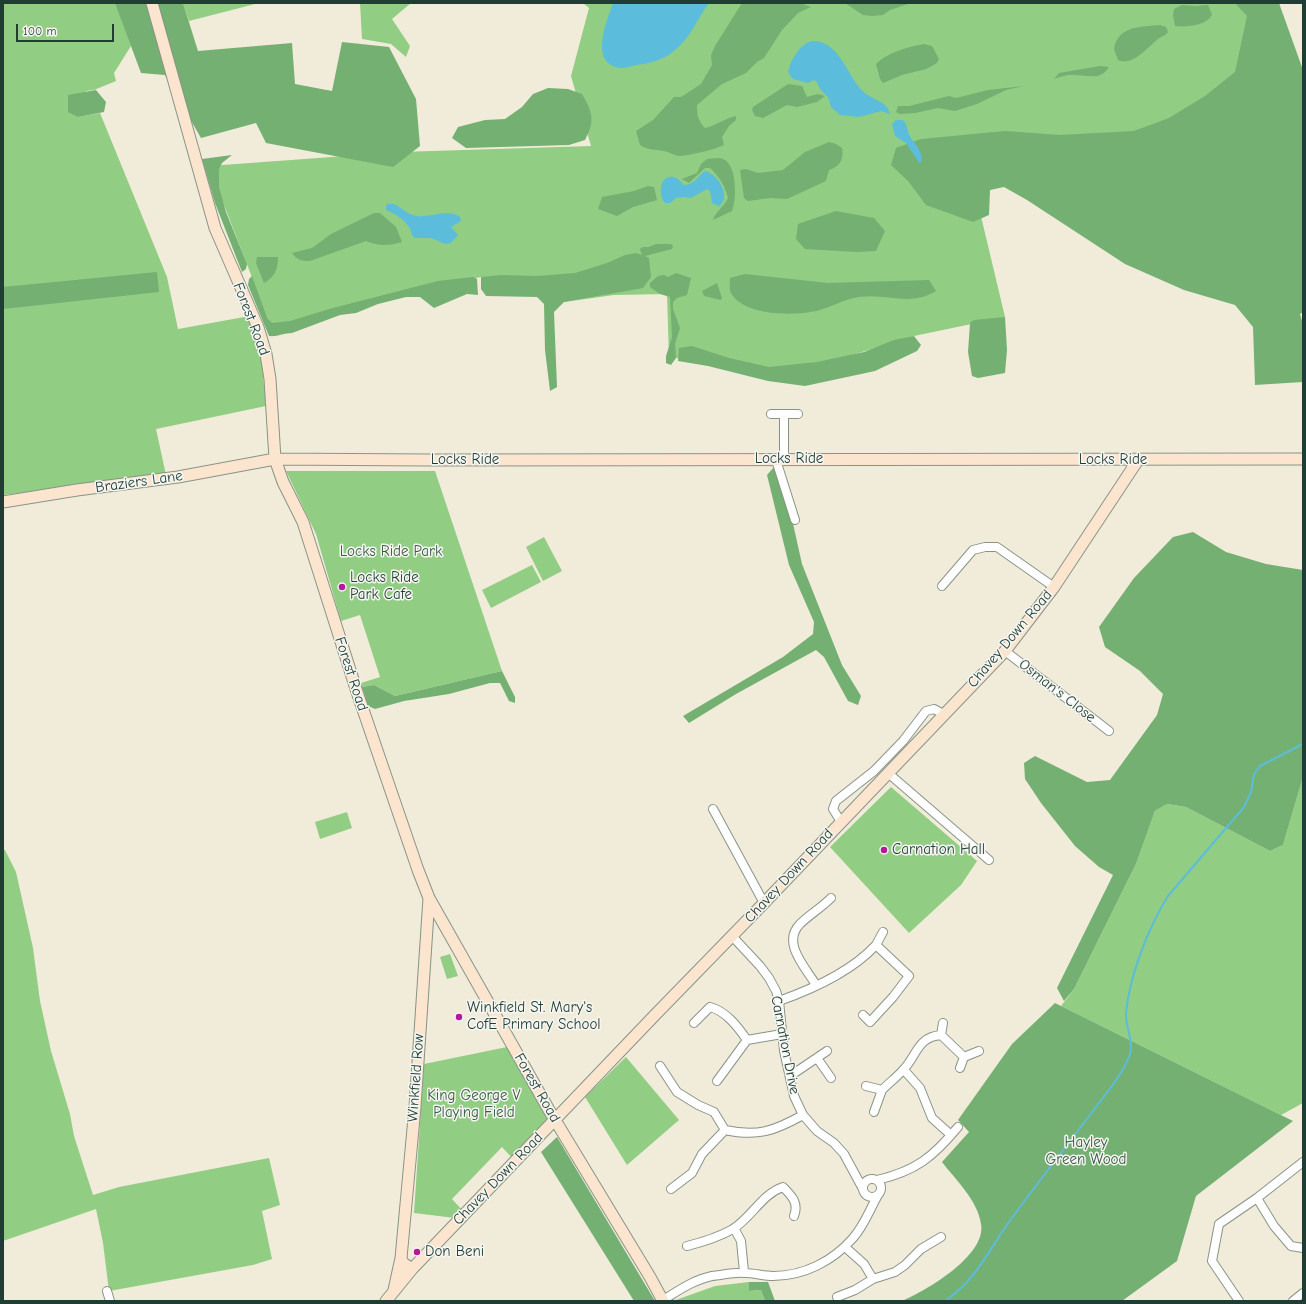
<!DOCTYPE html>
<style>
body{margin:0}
#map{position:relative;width:1306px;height:1304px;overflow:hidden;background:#f1ecda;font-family:"Comic Neue",sans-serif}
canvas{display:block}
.frame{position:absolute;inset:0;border:4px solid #1f3d34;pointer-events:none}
.scale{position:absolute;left:16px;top:24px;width:98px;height:18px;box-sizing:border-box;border:2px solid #1f3d34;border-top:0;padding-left:5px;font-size:12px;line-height:14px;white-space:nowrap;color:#1f3d34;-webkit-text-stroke:3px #f6f6f2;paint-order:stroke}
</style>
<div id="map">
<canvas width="1306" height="1304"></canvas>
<div class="frame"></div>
<div class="scale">100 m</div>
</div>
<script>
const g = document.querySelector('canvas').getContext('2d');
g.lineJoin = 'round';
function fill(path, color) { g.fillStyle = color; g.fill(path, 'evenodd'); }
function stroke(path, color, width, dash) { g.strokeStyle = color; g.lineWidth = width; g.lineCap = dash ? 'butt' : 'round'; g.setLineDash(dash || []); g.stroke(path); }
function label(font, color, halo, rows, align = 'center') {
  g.font = font + ' "Comic Neue",sans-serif'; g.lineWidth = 3; g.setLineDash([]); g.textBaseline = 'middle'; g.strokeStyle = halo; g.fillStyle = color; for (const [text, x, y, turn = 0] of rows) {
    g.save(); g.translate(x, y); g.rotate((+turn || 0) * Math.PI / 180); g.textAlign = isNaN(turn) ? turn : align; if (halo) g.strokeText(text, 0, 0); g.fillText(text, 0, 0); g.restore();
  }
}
fill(new Path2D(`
 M3,3H117L131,46L114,73L116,81L94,90L86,91L78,117L100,113L167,277L178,329L250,316L262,364L266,406L156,429L166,475L3,495Z
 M183,3H259L189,21Z
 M360,3H411L392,19L410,46L406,57L391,44L362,39Z
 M583,3H1248L1278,103L974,187L1005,317L914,336L790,374L669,357L667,294L614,295L564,302L537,297L481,277L387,297L272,329L209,166L400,152L591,146L571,76L589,8Z
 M286,471H435L502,671L395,696L374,685L362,687L361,683L380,677L360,615L341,621L316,534Z
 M544,537L562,571L543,581L526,547Z
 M532,565L541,582L491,608L482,590Z
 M1303,777V1103L1281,1115L1061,1006L1074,989L1136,864L1155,811L1167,804L1186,807L1270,851L1283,845Z
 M891,787L977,861L961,885L909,933L830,847Z
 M347,812L352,828L320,839L315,822Z
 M3,850H5L16,872L33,948L40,1001L51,1051L70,1114L74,1136L93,1195L119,1187L269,1158L280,1205L262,1211L272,1259L253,1265L109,1291L103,1243L96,1209L3,1241Z
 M450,954L458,976L447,979L440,957Z
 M507,1047L549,1120L513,1159L502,1147L452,1199L463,1211L455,1218L414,1213L424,1064Z
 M626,1057L679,1120L627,1165L585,1097Z
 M749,1282V1291L761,1290L765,1301H673L715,1286Z`), '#91cd83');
fill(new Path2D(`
 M115,3H183L198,51L292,43L295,84L332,91L342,42L389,47L416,99L420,146L393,167L266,143L256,123L201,138L165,75L141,73Z
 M742,3H800L811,7L798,13L782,30L764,58L757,62L746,73L722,84L697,105C697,115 698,121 705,128C716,126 725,118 736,116V120L729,126L722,137L724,145C717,149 687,156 679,156C673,155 669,152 664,151C654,149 650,151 640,145L636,131L653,120L674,97H681L701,84L712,65L711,55L715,46Z
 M845,3H911L890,10L883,15L872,16L863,15Z
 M1235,3H1279L1303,70V312L1300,314L1303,324V382L1255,385L1253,327L1235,305L1184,290L1125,264L1027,200L1004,187L990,190L989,215L973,222L926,205L908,181L891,165L896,148L921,139L1005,131L1060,135L1134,131L1169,118L1205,96L1235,72L1247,16Z
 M1182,5L1195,6L1208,5L1212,15C1206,26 1187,27 1175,26L1173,15L1174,9Z
 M1160,25L1166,27L1168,32C1165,36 1162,36 1158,39C1148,47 1132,67 1118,60L1114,49C1118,25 1142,27 1160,25Z
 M924,44L932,46L939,59L937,63L926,69L902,75L883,83L880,79L876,64C888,52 908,47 924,44Z
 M1100,66L1109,67C1100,81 1090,75 1075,75C1068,74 1060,77 1054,79L1059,73Z
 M788,84L802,86L807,97L818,94L825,96L817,102L797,107L787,105L763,118L755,116L752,110L753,107Z
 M1024,86L1006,90L977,104L955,111L938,108L915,113L900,114L896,112L898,106H909L949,96L956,98L988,90Z
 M548,88L568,89L582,94C593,113 595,121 585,140L569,145L466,148L452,138L458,127L485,120L505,119L522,107L533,94Z
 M96,90L106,102L104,112L78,117L68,112V95Z
 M829,142L836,144L842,148C844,160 840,166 829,170L826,181L787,199L770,198L748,201L744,198L740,170L746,169L758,173L783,170L805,152Z
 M232,155L222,163L219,169V187L226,212L247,264L246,269L242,272L215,203L202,159Z
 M707,159C712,159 719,157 723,159C737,164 737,200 732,211L713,220C716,211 724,207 728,198C725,186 719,176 710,168H705L689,183L682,179L697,173L701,164Z
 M648,186L654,187L657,200L633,207L617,216L598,209L602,197L634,191Z
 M836,211L874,218L885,231L876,251L856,252L805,249L796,239L798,224Z
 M374,213H380L396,227L402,242C389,246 378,246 366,241L310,261C301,261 297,260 292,253L312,248L331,234Z
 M656,244H671L673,246L672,249L645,256L649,258L651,277L643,288L564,302L554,312L557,387L550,391L545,350L544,304L537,297L486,296L481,289V277L502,275L537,276L575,273L607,263L625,255L636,253L642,255L640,249L643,247H649Z
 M257,257H278C278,269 275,277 264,283L256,263Z
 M157,272L159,292L3,309V287Z
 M676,273L691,278L687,295L677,298L673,302V309L680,328L675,344L676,358L671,365L666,363V356L672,337L670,297L660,294L650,287V283L658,276L664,275L668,277Z
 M745,274L828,283L929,280L936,291C910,307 887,293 859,297C844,299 830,308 816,311C793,316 744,316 731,293C729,290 730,283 730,278Z
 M252,276L268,319L272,323L290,321L333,308L438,281L473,277L477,279L478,295L467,294L434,308L420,297H406L378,304L356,313L340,315L292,333C284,333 277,337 269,336L248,285L249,279Z
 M717,283L722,298L721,300L704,296L702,291Z
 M1005,317L1007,350L1005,373L978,378L972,376L968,352L970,323L974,320Z
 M914,336L921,345L917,351L875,371L805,386L768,381L708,366L678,361L679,348L692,346L729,358L769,367L817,362L864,352L894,340Z
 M774,467L782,474L802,564L842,665L861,696L858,705L848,701L824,657L816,650L736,694L689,723L683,716L783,657L813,634L814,622L789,565L767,475Z
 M1193,532L1226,552L1266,564L1303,570V777L1283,845L1270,851L1186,807L1167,804L1155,811L1136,864L1074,989L1064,1001L1057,988L1113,875L1099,867L1075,846L1041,803L1025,779L1024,763L1035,756L1087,782L1110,780L1157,715L1163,694L1140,671L1105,647L1099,627L1134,578L1173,537Z
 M502,671L515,697V703L509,701L500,683H490L449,694L404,701L375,709L368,706L362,687L374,685L395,696Z
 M1055,1003L1293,1121L1196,1196L1177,1261L1122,1301H902C926,1291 987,1255 981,1224C978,1201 956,1180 942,1162L969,1132L958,1120L1012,1044Z
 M557,1137L655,1301H634L541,1152Z
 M749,1282H768L775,1301H765L761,1290L749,1291Z`), '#74b071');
fill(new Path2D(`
 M613,3H709C697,19 691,37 675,50C664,60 651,63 636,65C631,66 626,68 621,68C588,65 607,20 613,3Z
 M812,41C841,40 847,79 865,93C875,101 887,101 890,114L881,111L859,117L840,115L831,107L828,97L820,89L817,82L814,80L808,83L793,79L788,72C791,60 799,44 812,41Z
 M896,120H903C908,125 907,132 911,138C915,144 926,155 920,164L906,143L895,136L892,124Z
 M705,171C718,174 732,197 719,206L712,203L710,191L707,189L691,198L685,197L676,198L670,203H665C658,195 659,174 674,177C678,178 681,182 684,185C695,185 697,176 705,171Z
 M387,204C398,202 402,211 410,214C426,222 444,206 460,217L461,221L451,227L458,235L451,243L445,244L431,238H415C410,235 412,231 409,227C403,218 395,214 386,210V206Z`), '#5cbcdb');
stroke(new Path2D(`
 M945,1301C972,1283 987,1255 1004,1229C1014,1215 1024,1201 1035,1187C1056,1159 1078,1131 1099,1103C1110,1088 1124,1072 1130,1054C1134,1040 1125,1027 1126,1012C1130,975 1148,928 1168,896L1244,807L1251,792L1254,774L1260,766L1303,744`), '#5cbcdb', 2);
const street = new Path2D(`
 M771,414H798
 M776,460L795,520
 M784,460V414
 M942,586L973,550L985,547H997L1054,587
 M1005,651L1109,731
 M888,773L989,860
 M713,809L764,903
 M841,822L833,809L836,801L874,771L903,741L926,711L934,709L945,715
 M732,936L760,966L769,978L776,991L779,1001L784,1051L794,1096L803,1115L817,1131L834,1143L844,1154L863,1189
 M876,945L883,932
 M816,985C806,968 781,943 800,924C809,915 821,908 831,898
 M779,1001C813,989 851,972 876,945L909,976L893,997L870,1022L863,1015
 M694,1023L710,1007C726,1011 738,1027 747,1040L717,1081
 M941,1035L964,1057
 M747,1040L782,1034
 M817,1058L831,1078
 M660,1066L677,1092L698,1105L714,1112L725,1130C758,1137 774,1131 803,1115
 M960,1068L964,1057L979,1051
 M904,1070L920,1088L932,1118L951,1135
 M790,1076L827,1051
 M866,1086L882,1090L874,1112
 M882,1090C889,1083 897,1077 903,1070C917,1056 917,1037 941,1035L943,1023
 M863 1188a9 9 0 1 1 18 0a9 9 0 1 1-18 0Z
 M877,1180C916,1171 933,1157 958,1127
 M671,1189L692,1173L702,1154L725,1130
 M1257,1198L1274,1226L1291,1246L1303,1248
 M734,1228L741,1241L744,1272
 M687,1246C703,1242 719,1237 733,1229C752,1217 762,1194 783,1187C792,1196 799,1203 794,1216
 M845,1247L864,1264L873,1279L895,1272L905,1265L921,1249L941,1237
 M107,1291L110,1301
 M837,1297L855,1290L873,1279
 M663,1300C678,1291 693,1280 712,1276C722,1275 735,1272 745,1273C754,1273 764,1276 773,1276C804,1276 833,1261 853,1238C864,1226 870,1209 878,1195
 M1239,1301L1212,1261L1219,1224L1257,1198L1303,1162
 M1293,1301L1303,1293`);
const secondary = new Path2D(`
 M152,3L215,228L258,327L266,354L270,379L275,459L283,482L303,522L357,692L418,870L429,898L549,1110L650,1277L663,1301
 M3,502L77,490L178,477L275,459L428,460L1303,459
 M412,1269L403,1263L401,1258L415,1107L429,898
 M394,1290L401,1258
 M386,1301L412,1269L654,1016L764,903L1005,651L1054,587L1138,460`);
stroke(street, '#889487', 10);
stroke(secondary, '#889487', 13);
stroke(street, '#fff', 8);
stroke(secondary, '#fbe5cf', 11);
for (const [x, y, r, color] of [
 [342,587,4,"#b5179e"],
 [884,850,4,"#b5179e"],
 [459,1017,4,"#b5179e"],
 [417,1252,4,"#b5179e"]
]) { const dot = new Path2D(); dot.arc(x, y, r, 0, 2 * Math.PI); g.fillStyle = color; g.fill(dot); stroke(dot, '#f6f6f2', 1.5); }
label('15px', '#1f3d34', '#f6f6f2', [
 ["Forest Road",251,319,69],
 ["Locks Ride",789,459],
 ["Locks Ride",465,460],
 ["Locks Ride",1113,460],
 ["Braziers Lane",139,482,-8],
 ["Chavey Down Road",1010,639,-50],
 ["Forest Road",351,674,72],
 ["Osman's Close",1057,691,38],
 ["Chavey Down Road",789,876,-47],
 ["Carnation Drive",785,1045,79],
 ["Winkfield Row",416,1078,-86],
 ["Forest Road",537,1088,60],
 ["Chavey Down Road",498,1179,-46]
]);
label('15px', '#365a44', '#f6f6f2', [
 ["Locks Ride Park",391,552],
 ["King George V",474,1096],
 ["Playing Field",474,1113],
 ["Hayley",1086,1143],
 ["Green Wood",1086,1160]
]);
label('15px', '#1f3d34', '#f6f6f2', [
 ["Locks Ride",350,578],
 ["Park Cafe",350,595],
 ["Carnation Hall",892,850],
 ["Winkfield St. Mary's",467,1008],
 ["CofE Primary School",467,1025],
 ["Don Beni",425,1252]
], 'left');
</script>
